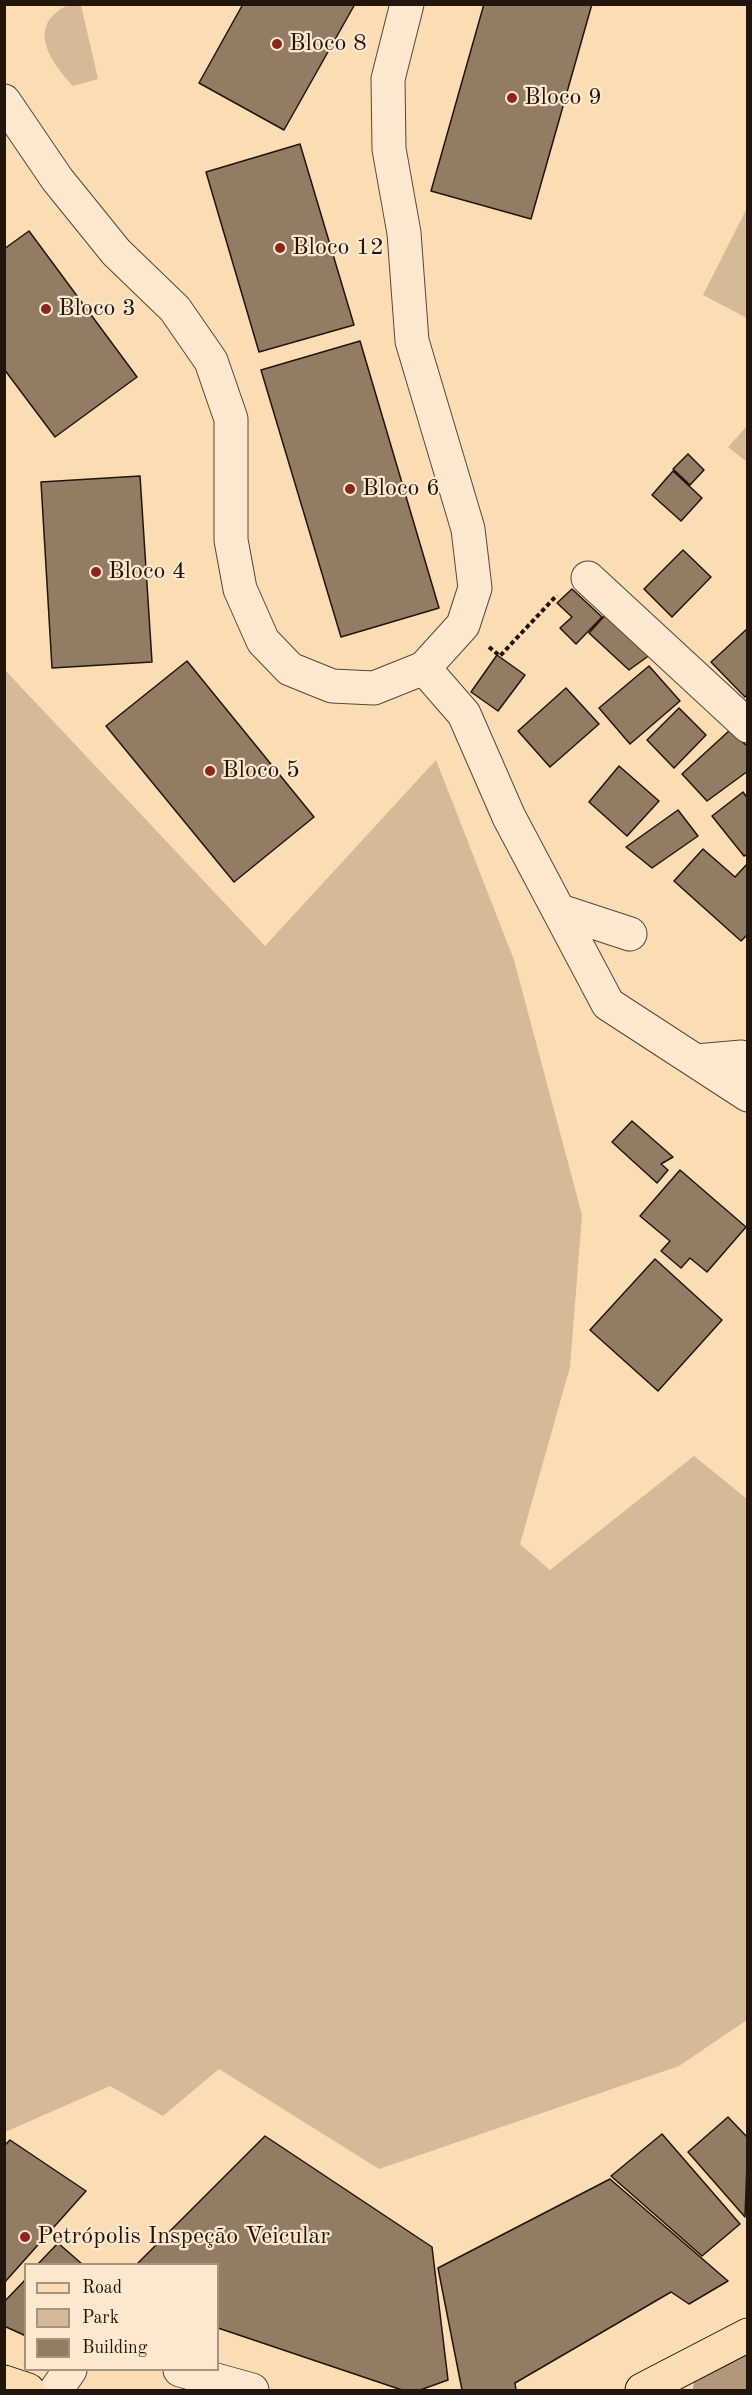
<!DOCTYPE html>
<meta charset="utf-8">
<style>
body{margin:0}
#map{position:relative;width:752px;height:2395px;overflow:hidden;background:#fbdcb3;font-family:"Old Standard TT",serif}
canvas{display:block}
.frame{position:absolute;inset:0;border:6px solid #21150c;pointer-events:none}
.legend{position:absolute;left:24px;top:2263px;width:195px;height:108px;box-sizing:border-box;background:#fce8ce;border:2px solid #a49480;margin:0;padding:8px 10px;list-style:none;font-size:18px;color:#21150c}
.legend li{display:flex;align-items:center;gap:12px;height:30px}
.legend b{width:30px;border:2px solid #a49480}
</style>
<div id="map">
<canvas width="752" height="2395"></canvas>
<div class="frame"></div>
<ul class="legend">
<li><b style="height:8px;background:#fbdcb3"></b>Road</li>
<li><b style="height:16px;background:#d6ba97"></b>Park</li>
<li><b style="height:16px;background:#927c63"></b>Building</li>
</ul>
</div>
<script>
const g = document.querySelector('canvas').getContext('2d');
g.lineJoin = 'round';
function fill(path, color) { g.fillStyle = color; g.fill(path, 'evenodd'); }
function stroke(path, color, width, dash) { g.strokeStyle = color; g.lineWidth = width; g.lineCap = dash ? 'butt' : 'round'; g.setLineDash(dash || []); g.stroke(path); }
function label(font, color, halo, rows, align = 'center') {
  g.font = font + ' "Old Standard TT",serif'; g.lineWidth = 4.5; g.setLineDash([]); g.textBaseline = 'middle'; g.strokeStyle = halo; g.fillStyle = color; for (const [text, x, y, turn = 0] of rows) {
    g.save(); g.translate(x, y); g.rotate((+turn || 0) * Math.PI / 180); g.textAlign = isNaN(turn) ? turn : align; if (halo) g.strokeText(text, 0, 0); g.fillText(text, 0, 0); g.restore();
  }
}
fill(new Path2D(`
 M68,5H81L98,79L73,86C49,60 26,26 68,5Z
 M747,208V318L703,295Z
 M747,426V462L728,447Z
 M4,669L265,946L436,760L514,960L582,1215L570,1367L520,1544L550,1570L694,1456L747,1499V2020L679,2066L379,2169L219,2069L163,2116L110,2086L5,2132Z`), '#d6ba97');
stroke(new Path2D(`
 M725,2390L748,2379`), '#b1987a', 64);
const building = new Path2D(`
 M243,4H355L284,130L199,83Z
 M484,4H592L531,219L431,191Z
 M300,144L354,325L259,352L206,172Z
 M29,231L137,377L55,437L4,369V249Z
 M360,341L439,608L341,637L261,370Z
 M688,454L704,470L690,485L673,469Z
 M673,471L702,498L681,521L652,495Z
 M140,476L152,662L52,668L41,482Z
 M683,550L711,577L672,617L644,589Z
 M572,589L602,617L576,644L560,628L572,617L557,603Z
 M608,612L654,652L629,670L589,633Z
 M748,628V694L745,697L711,662Z
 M497,655L525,675L498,711L471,692Z
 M187,661L314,817L234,882L106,726Z
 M649,666L680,701L630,744L599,708Z
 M566,688L599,724L550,767L518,731Z
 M679,708L706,735L674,768L647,740Z
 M730,730L748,747V771L707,801L682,774Z
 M619,766L659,801L627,836L589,802Z
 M743,792L748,799V854L744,856L712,816Z
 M678,810L698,836L652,868L626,847Z
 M703,849L735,877L748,863V934L741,941L674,881Z
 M632,1121L673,1157L661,1164L668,1170L657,1183L612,1142Z
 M680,1170L746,1227L707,1272L690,1258L681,1268L661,1251L670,1241L640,1216Z
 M655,1259L722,1320L658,1391L590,1330Z
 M728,2117L748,2138L745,2217L688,2152Z
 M662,2134L740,2224L702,2256L611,2176Z
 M265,2136L432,2247L448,2380L420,2390H402L218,2328V2264H137Z
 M10,2140L86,2191L4,2283V2146Z
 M610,2179L728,2281L689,2304L671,2292L515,2383L516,2390H462L438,2268Z
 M58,2243L82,2264H38Z
 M26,2279V2336L4,2326V2302Z`);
fill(building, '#927c63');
stroke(building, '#21150c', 1.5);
const minor = new Path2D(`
 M4,101L57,179L116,252L175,309L211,361L231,419V540L240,589L263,641L290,669L332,686L374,688L424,668L463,625L475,588L468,529L412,341L404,233L389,149L388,79L407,4
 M588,578L748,726
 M424,668L464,714L509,817L608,1004L748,1095
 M560,911L630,934
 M696,1061L742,1057L748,1061
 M180,2370L252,2390
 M56,2390L70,2370`);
const major = new Path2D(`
 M4,2382L28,2390
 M642,2390L748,2335`);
stroke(minor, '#584736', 35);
stroke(major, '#21150c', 35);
stroke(new Path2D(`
 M489,647L500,656L557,595`), '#21150c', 4, [4.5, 3]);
stroke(minor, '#fce8ce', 33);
stroke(major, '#fbdcb3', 33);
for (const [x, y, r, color] of [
 [277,44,6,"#8f2418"],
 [512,98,6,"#8f2418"],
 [280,248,6,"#8f2418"],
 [46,309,6,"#8f2418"],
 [350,489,6,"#8f2418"],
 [96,572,6,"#8f2418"],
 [210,771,6,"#8f2418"],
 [25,2237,6,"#8f2418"]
]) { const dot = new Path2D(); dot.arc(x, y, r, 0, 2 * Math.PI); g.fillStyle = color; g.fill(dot); stroke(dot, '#fce8ce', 2); }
label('24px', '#21150c', '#fce8ce', [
 ["Bloco 8",289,44],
 ["Bloco 9",524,98],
 ["Bloco 12",292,248],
 ["Bloco 3",58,309],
 ["Bloco 6",362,489],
 ["Bloco 4",108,572],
 ["Bloco 5",222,771],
 ["Petrópolis Inspeção Veicular",37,2237]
], 'left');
</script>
